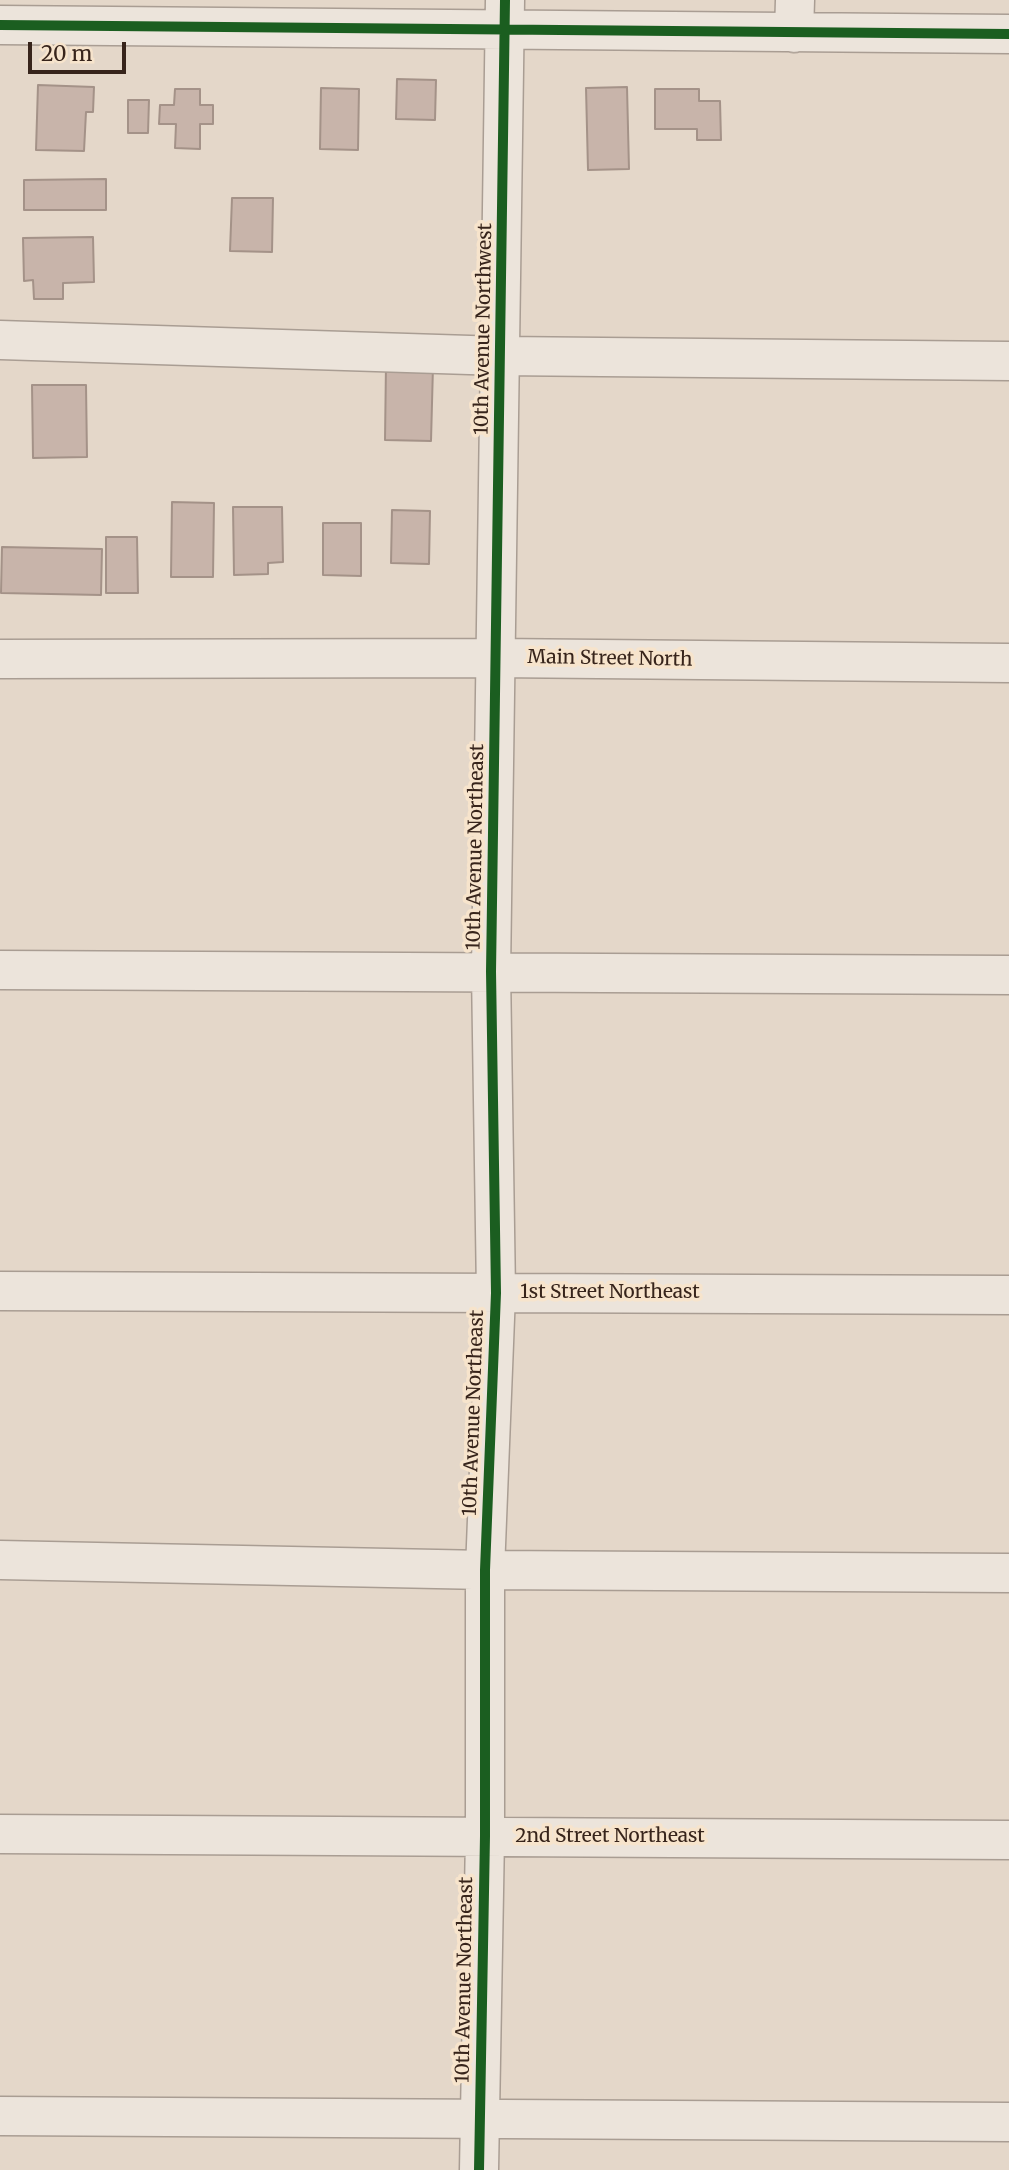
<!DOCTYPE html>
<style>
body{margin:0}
#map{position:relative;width:1009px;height:2170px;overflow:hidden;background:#e4d7c9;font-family:Merriweather,serif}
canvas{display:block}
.scale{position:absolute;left:28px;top:42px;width:98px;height:32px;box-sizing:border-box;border:4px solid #37241b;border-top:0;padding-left:9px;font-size:21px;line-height:24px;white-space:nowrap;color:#37241b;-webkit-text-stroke:5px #f7e4cc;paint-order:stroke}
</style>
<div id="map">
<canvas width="1009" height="2170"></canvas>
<div class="scale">20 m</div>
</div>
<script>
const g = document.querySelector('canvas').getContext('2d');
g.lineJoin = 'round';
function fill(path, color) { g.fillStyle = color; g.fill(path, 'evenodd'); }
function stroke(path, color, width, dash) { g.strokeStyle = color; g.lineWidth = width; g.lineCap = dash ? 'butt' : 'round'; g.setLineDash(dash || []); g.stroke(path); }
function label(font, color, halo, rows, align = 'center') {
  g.font = font + ' Merriweather,serif'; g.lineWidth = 7; g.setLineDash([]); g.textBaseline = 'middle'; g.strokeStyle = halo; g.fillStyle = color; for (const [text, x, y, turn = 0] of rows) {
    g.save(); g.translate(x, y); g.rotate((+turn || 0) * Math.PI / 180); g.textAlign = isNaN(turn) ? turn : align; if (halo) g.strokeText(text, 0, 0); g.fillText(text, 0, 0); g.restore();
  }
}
const building = new Path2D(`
 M397,79L436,80L435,120L396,119Z
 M38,85L94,87L93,112H86L84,151L36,150Z
 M627,87L629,169L588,170L586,88Z
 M321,88L359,89L358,150L320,149Z
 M175,89H200V105H213V124H200V149L175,148L176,124H159L160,105H174Z
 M655,89H699V101H720L721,140H697V129H655Z
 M128,100H149L148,133H128Z
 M106,179V210H24V180Z
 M232,198H273L272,252L230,251Z
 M93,237L94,282L63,283V299H34L33,280L24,281L23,238Z
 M386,364L433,366L431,441L385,440Z
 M32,385H86L87,457L33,458Z
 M172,502L214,503L213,577H171Z
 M233,507H282L283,562L268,563V574L234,575Z
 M392,510L430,511L429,564L391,563Z
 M323,523H361V576L323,575Z
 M106,537H137L138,593H106Z
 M2,547L102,549L101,595L1,593Z`);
fill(building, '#c8b4aa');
stroke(building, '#a49288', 2);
const minor = new Path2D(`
 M0,25L1009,34
 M794,33L795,0
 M0,340L501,356L1009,361
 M0,659L496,658L1009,663
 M0,970L1009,975
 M0,1291L1009,1295
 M0,1560L485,1570L1009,1573
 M0,1834L1009,1840
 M0,2116L1009,2122
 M479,2170L485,1836V1570L496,1293L491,971L505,0`);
stroke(minor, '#a99d93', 41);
stroke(minor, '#ece4db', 38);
stroke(new Path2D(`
 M0,25L1009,34
 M479,2170L485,1836V1570L496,1293L491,971L505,0`), '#1b5e20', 10);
label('19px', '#37241b', '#f7e4cc', [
 ["10th Avenue Northwest",484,329,-89],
 ["Main Street North",610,659,1],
 ["10th Avenue Northeast",476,847,-89],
 ["1st Street Northeast",610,1293],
 ["10th Avenue Northeast",474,1413,-88],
 ["2nd Street Northeast",610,1837],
 ["10th Avenue Northeast",465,1980,-89]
]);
</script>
